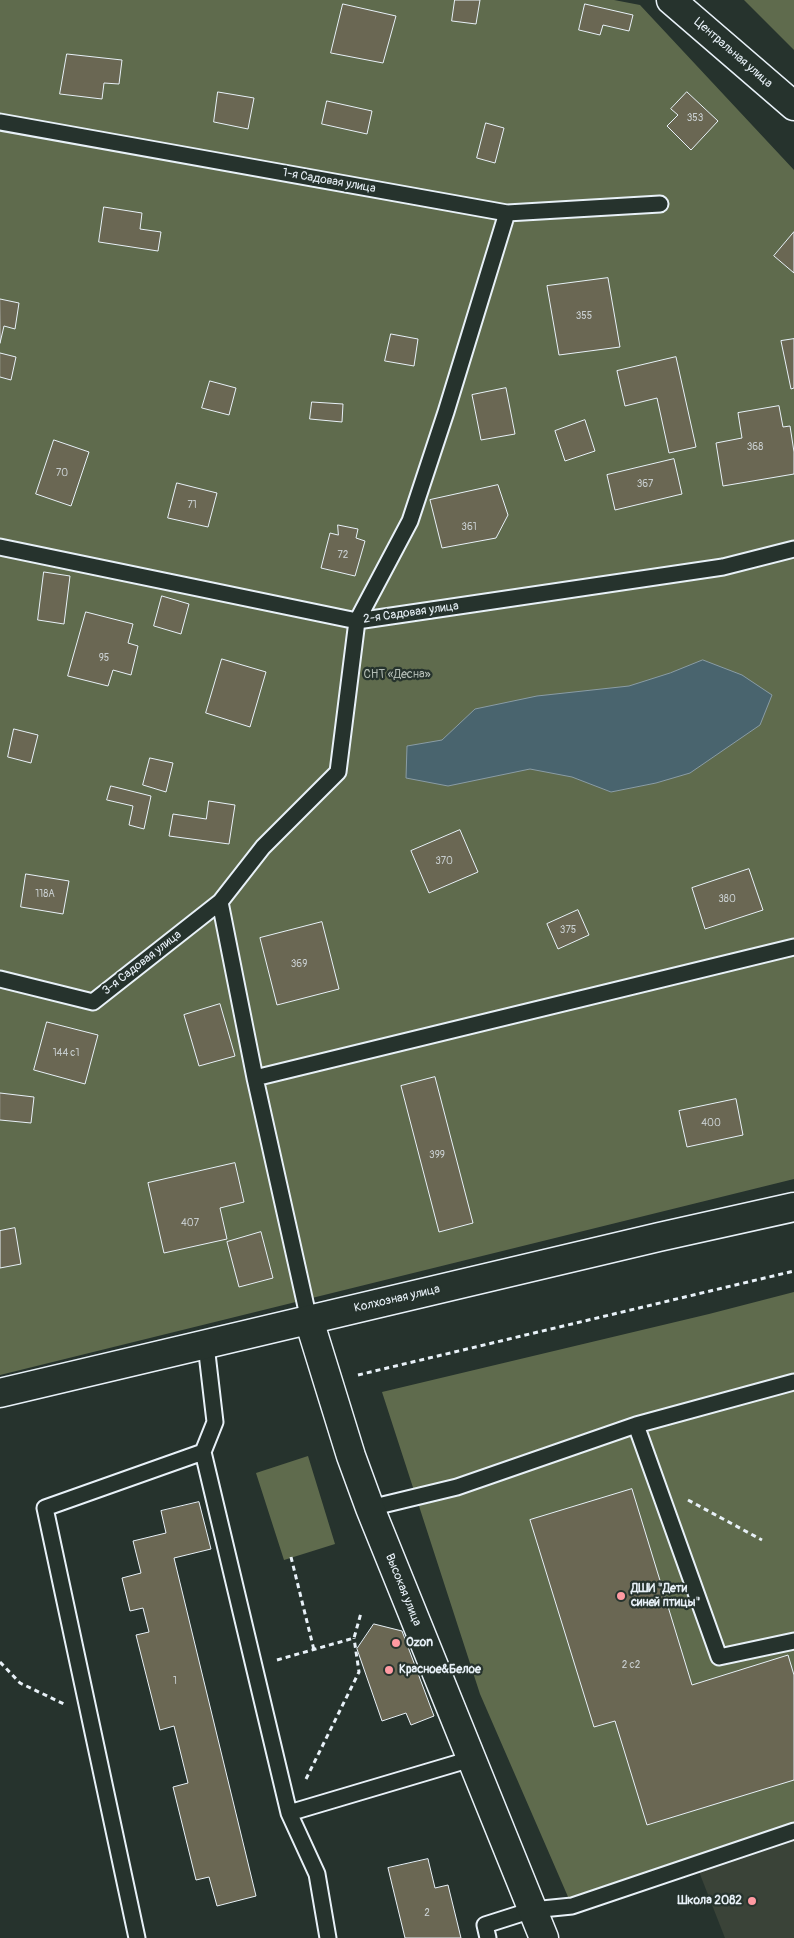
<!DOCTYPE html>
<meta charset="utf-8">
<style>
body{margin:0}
canvas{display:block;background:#26332d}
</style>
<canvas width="794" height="1938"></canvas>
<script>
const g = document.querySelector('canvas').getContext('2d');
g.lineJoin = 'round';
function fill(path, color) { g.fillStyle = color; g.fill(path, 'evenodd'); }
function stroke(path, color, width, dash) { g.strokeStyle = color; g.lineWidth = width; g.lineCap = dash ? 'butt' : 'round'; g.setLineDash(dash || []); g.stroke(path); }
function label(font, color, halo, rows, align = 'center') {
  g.font = font + ' Pangolin,sans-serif'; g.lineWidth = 4.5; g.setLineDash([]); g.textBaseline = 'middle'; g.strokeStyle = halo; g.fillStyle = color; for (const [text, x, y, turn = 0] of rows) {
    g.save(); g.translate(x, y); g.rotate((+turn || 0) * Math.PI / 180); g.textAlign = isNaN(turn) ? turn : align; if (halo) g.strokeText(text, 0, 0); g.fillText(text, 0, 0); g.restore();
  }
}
fill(new Path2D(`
 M794,1839V1938H725L696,1864Z`), '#3a4338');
fill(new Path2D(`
 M0,0H614L640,5L794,170V1179L0,1375Z
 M744,0H794V50Z
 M794,1292V1839L572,1906L480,1694L382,1392L709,1314Z
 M308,1456L335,1544L284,1560L256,1473Z`), '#5f6b4d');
const water = new Path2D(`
 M703,660L742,675L772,695L760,725L690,773L656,783L611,792L572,777L530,769L448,786L406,778L407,746L442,740L475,709L537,696L629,686L670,673Z`);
fill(water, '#49646e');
stroke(water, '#899ca5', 1);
const building = new Path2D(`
 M455,0H480L476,24L452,21Z
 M343,4L396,16L383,63L331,53Z
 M585,4L633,15L629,31L603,25L600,35L579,30Z
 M67,54L122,60L119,84L104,83L102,99L60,94Z
 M218,92L254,98L248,129L214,122Z
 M687,92L718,121L691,150L667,126L678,115L671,109Z
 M327,101L372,111L367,134L322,124Z
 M486,123L504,128L495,163L477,158Z
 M104,207L142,213L140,229L161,232L158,251L99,242Z
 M794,232V273L774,256Z
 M608,278L620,347L559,355L547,286Z
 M0,299L19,303L15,329L4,326L0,343Z
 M391,334L418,339L414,366L385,361Z
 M794,339V388L791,389L781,341Z
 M0,353L16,357L11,380L0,377Z
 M676,357L696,447L669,453L657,398L625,406L617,371Z
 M210,381L236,388L229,415L202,408Z
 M506,388L515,434L481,440L472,395Z
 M312,402L343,404L342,422L310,419Z
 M779,406L783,427L790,426L794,452V474L723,486L716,443L742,438L738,413Z
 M585,420L595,451L565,461L555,431Z
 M54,440L89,452L71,506L36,494Z
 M674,459L682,494L615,510L607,475Z
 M177,483L217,493L208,527L168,518Z
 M498,485L508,515L496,538L442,548L430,500Z
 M338,525L358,529L356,538L365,541L355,576L321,568L330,533L338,535Z
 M44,572L70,576L64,624L38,620Z
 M162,596L189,604L181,634L154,626Z
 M86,612L133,624L128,643L138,646L131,675L113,670L108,686L68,676Z
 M222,659L266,672L250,727L206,713Z
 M14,729L38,735L31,763L8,757Z
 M150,758L173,763L166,792L143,785Z
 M111,786L151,796L144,829L129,825L133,806L107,800Z
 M209,801L235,805L229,844L169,836L173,814L206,819Z
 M460,830L478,872L429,893L411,851Z
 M749,869L763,910L705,929L692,888Z
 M26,874L69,881L63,914L21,907Z
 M578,910L589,935L558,949L547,924Z
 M322,922L339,989L277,1005L260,938Z
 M220,1004L235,1056L199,1066L184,1015Z
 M47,1022L98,1035L85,1084L34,1070Z
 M435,1077L473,1223L439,1232L401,1086Z
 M0,1093L34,1097L31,1123L0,1120Z
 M736,1099L743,1135L687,1147L679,1111Z
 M235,1163L244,1202L220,1208L227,1239L164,1253L148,1183Z
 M15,1228L21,1264L0,1268V1231Z
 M261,1232L273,1278L239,1287L227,1242Z
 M632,1489L692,1685L788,1655L794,1675V1780L647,1825L615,1721L594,1727L530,1520Z
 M199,1502L211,1549L174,1558L256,1896L217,1906L209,1877L196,1880L173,1787L188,1783L174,1726L160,1730L136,1635L149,1632L143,1608L130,1611L122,1578L141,1573L133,1541L166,1533L161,1511Z
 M374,1624L402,1631L434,1716L411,1725L406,1713L382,1721L357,1649Z
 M428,1859L435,1888L448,1885L461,1938H405L388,1868Z`);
fill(building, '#6a6753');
stroke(building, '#e8f1f8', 1);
const service = new Path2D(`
 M0,122L507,213L660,204
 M0,547L357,621L723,567L794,549
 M0,979L93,1002L220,902
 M255,1078L794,947
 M309,1320L255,1078L220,902L263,847L338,772L357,621L410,521L446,412L507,213
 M636,1425L794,1382
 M203,1452L289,1813L317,1874L328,1938
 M370,1508L457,1487L636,1425L719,1657L794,1641
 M289,1813L471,1759
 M137,1938L45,1508L203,1452L215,1422L206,1345
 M488,1938L485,1925L532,1910L572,1906L794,1831`);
const minor = new Path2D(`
 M309,1320L351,1456L370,1508L544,1938
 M0,1393L659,1237L794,1207`);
const tertiary = new Path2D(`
 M671,0L794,106`);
stroke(service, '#e8f1f8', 19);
stroke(minor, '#e8f1f8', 31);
stroke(tertiary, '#e8f1f8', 31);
stroke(new Path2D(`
 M358,1375L794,1271
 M688,1500L762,1540
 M291,1557L314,1650
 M277,1660L354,1638L361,1613
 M0,1662L20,1683L64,1704
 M306,1779L359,1672L354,1638`), '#e8f1f8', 3, [5, 4]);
stroke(service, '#26332d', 15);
stroke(minor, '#26332d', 28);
stroke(tertiary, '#26332d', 28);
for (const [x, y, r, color] of [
 [621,1596,5,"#ff9aa2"],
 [396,1643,5,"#ff9aa2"],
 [389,1670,5,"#ff9aa2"],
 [752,1901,5,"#ff9aa2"]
]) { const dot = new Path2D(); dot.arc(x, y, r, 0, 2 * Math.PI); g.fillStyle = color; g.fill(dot); stroke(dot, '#26332d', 2); }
label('10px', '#c8cecf', null, [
 ["353",695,118],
 ["355",584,316],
 ["368",755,447],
 ["70",62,473],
 ["367",645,484],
 ["71",192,505],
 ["361",469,527],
 ["72",343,555],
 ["95",104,658],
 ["370",444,861],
 ["118А",45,894],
 ["380",727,899],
 ["375",568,930],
 ["369",299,964],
 ["144 с1",66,1053],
 ["400",711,1123],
 ["399",437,1155],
 ["407",190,1223],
 ["2 с2",631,1665],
 ["1",175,1681],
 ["2",427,1913]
]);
label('12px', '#e8f1f8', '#26332d', [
 ["Центральная улица",733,53,41],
 ["1-я Садовая улица",329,181,10],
 ["2-я Садовая улица",411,613,-8],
 ["3-я Садовая улица",142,963,-38],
 ["Колхозная улица",397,1299,-13],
 ["Высокая улица",403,1590,68]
]);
label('12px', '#b1bbb4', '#26332d', [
 ["СНТ «Десна»",397,675]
]);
label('bold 12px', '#e8f1f8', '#26332d', [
 ["ДШИ \"Дети",631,1589],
 ["синей птицы\"",631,1603],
 ["Ozon",406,1643],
 ["Красное&Белое",399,1670],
 ["Школа 2082",742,1901,"right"]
], 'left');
</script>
